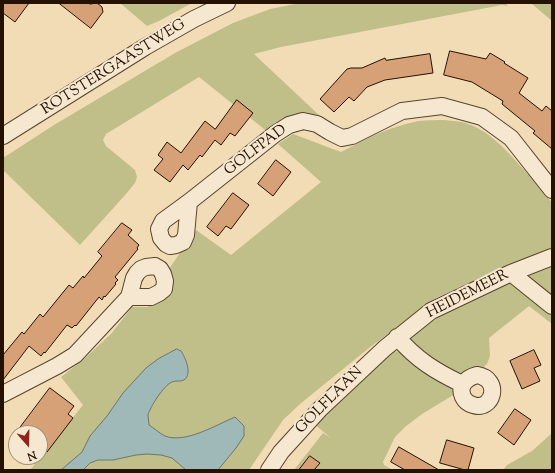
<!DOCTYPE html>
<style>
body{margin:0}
#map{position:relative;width:555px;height:473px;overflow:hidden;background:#f1dcb6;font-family:"Sorts Mill Goudy",serif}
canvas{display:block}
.frame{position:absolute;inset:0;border:4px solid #251101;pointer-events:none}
.north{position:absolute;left:8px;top:425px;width:40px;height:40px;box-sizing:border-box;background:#f6e8d0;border:1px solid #a2927d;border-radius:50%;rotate:160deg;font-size:11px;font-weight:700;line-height:16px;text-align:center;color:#251101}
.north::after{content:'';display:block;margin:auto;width:14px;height:18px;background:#8f2418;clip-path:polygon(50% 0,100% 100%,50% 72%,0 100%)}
</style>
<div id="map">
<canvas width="555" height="473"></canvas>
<div class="frame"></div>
<div class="north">N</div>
</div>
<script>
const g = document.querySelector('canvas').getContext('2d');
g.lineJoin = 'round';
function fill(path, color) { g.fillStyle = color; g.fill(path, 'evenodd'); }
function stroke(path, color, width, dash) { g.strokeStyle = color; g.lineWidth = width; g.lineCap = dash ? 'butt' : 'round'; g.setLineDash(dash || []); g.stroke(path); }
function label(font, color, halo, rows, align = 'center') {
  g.font = font + ' "Sorts Mill Goudy",serif'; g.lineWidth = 4; g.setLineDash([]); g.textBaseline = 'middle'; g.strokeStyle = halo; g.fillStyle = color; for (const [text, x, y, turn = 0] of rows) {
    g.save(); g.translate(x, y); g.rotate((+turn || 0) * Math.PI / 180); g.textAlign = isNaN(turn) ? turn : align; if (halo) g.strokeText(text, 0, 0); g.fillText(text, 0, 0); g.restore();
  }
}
fill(new Path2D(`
 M120,3H192L159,21L147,26Z
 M300,3H505L508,6L502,5L281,47L254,54L337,132L295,114L269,133L199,77L106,134L103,140L106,146L135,170L137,177L135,183L126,194L80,245L3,170V158L54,125L175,53L233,23L270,9Z
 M531,3H552V21Z
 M444,120C452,121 461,121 468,124C490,131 509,153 524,170C534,180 544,191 552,203V250L482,277L436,298L369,348L300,404L283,420L249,470H30L83,405L61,377L84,359L111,334L132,307H147L159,302L167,272L184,247L191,242L196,230L231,255L321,182L278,144L293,134L341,152C365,139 391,126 419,121C427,120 436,120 444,120Z
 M552,264V299L521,275Z
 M503,282L509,283L517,288L552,316V324L529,306L489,338L490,356L487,364L482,369L463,376L433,364L410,339L411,335L459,304Z
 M394,351L401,352L454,387L455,394L422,414L405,427L395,437L383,462L384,465L393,470H294L323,433L331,438L314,424L347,392Z
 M552,433V470H503L507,465L532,451Z`), '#c0bf89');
const water = new Path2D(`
 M177,349L181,351C185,357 193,374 184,380C181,382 176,380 172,382C164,385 150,407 148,415C148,418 149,422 149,425C154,428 159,433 165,436C185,444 216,425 235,417L244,426V436L236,448L218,470H186L172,458L161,455L147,454L136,455L113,460H98L90,463L83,470H61L82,452L90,436L107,416L123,393L146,368L158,359Z`);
fill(water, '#9eb9b7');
stroke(water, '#6e766e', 1);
const building = new Path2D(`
 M3,3H29L15,22L3,13Z
 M59,3H88L90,4L97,3L102,7L103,12L91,28Z
 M450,51L486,59L490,53L505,62L504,63L528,78L519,93L542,111L546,106L552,111V149L533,133L535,131L502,104L503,101L472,82L444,75Z
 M430,54L433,73L385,80L367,87L354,101L349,97L334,112L320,99L347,69L351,68H362L385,58L386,60Z
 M237,100L253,113L235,136L230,133L221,145L215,140L202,157L200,155L188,170L183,165L170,182L154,170L163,159L158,155L167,142L181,153L205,121L215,129Z
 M276,160L291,172L273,196L258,184Z
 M233,193L249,205L231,229L226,226L218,236L207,227Z
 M122,223L132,230L128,235L139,245L137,248L138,249L115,277L118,280L115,283L116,284L105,297L104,296L102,300L99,297L76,326L75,325L72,328L67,325L45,353L44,352L41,356L29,346L3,380V355L22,332L24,334L40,314L43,317L69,285L73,288L83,276L84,278L102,256L98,252Z
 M534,350L541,365L534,368L540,381L522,389L510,361Z
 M50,388L74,406L68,414L73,418L47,452L40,447V433H16Z
 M515,409L531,420L514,445L498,433Z
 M447,440L474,448L468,470H465L440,463Z
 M399,447L439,470H405L391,462Z
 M310,456L320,463L314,470H299Z`);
fill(building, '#d7a178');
stroke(building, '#251101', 1);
const minor = new Path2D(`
 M3,136L145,47L194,19L227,3
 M189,202L186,235L183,242L176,245L170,246L166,244L161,238L159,229L163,221L189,202L275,134L289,125L303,121L317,124L330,132L342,138L352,136L402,111L442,106L482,117L511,138L552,190
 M511,273L552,306
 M397,337C417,360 435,371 462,384
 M477,375C502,379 493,412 473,405C469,404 465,401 463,397C458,386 466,378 477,375Z
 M3,394L57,366L75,355L129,297L134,278L137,273L141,269L146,267L155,266L160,269L163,274L165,281L164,289L159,293L151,297H129
 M269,470L281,452L320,409L385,348L431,311L511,273L552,257`);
stroke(minor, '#58442e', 18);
stroke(minor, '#f6e8d0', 16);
label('15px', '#251101', '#f6e8d0', [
 ["ROTSTERGAASTWEG",114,68,-32],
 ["GOLFPAD",256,151,-37],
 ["HEIDEMEER",468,295,-27],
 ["GOLFLAAN",330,401,-45]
]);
</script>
